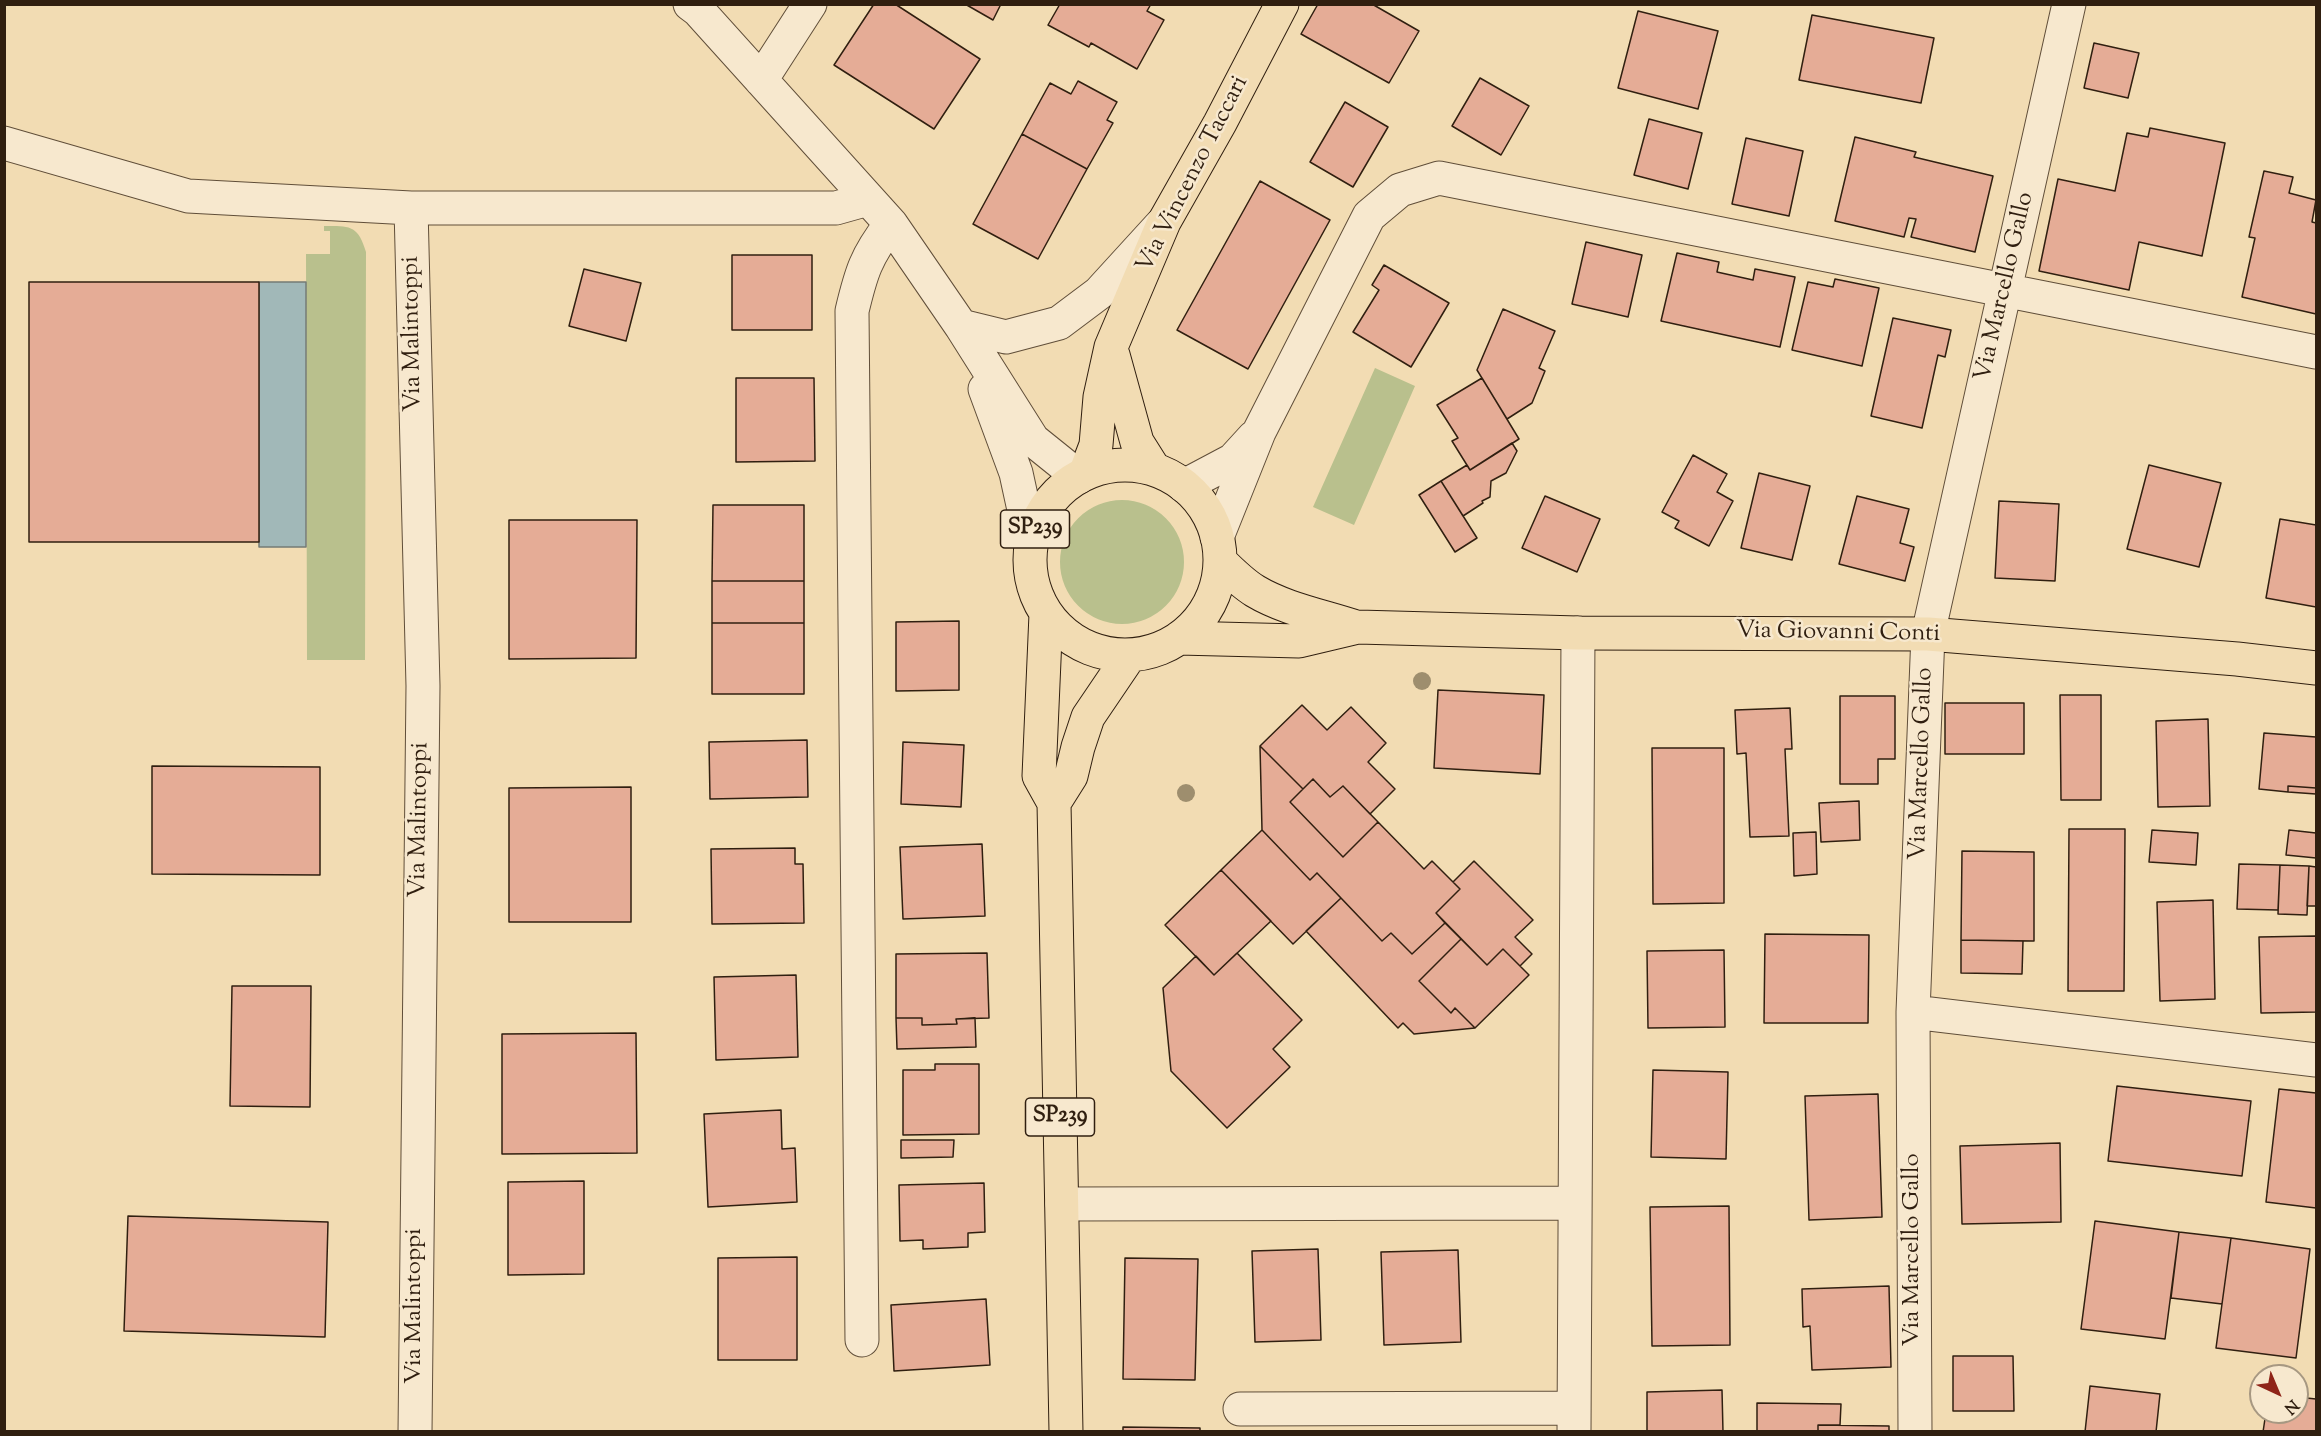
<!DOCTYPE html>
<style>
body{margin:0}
#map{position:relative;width:2321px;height:1436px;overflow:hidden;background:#f2dcb3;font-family:"Sorts Mill Goudy",serif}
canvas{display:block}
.frame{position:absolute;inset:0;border:6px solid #301f10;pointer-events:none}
.north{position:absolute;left:2249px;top:1364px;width:60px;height:60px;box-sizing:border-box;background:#f7e8ce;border:2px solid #a79882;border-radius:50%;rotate:136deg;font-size:16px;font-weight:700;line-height:24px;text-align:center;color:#301f10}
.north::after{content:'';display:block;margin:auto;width:21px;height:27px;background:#8f2418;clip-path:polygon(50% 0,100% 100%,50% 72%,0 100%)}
</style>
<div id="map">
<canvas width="2321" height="1436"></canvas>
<div class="frame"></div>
<div class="north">N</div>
</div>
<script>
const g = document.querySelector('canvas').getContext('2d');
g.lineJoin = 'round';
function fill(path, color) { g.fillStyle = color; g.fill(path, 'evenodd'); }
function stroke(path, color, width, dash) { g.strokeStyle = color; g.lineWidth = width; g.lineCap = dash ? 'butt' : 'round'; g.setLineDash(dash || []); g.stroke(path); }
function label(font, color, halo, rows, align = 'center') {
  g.font = font + ' "Sorts Mill Goudy",serif'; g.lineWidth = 5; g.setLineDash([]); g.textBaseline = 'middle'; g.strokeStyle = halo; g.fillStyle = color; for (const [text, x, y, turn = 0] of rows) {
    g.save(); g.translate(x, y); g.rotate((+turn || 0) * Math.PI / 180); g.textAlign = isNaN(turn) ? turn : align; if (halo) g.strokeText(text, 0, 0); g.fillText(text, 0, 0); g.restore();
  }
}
fill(new Path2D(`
 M324,226C350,226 358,225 366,252L365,660H307L306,254H330V231H324Z
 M1375,368L1415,386L1354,525L1313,507Z
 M1060 562a62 62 0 1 1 124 0a62 62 0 1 1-124 0Z`), '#b9c08d');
const water = new Path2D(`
 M259,282H306V547H259Z`);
fill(water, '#a1b8b8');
stroke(water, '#747b75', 1.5);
const building = new Path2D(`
 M874,4H895L980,59L934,129L834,65Z
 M965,4H1001L993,20Z
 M1060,4H1151L1147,11L1164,20L1137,69L1091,43L1089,47L1048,25Z
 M1318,4H1372L1419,31L1389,83L1301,34Z
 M1638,11L1718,31L1698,109L1618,88Z
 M1812,15L1934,38L1921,103L1799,80Z
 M2094,43L2139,53L2128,98L2084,88Z
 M1480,78L1529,106L1501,155L1452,126Z
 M1078,81L1117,102L1107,120L1113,123L1087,169L1022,134L1050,83L1071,94Z
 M1345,102L1388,127L1353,187L1310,162Z
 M1649,119L1702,133L1688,189L1634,175Z
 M2150,128L2225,143L2202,256L2139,242L2129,290L2039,271L2058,179L2115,191L2127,133L2148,137Z
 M1022,134L1087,169L1038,259L973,224Z
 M1855,137L1916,152L1914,157L1993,176L1975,252L1911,237L1916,219L1909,218L1904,237L1835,221Z
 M1746,138L1803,151L1789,216L1732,204Z
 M2264,171L2293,177L2289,193L2316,200L2312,222L2316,223V314L2242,297L2255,238L2249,237Z
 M1260,181L1330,220L1248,369L1177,330Z
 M1586,242L1642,255L1628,317L1572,304Z
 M1677,253L1719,262L1717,272L1753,280L1755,269L1795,277L1780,347L1661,321Z
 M732,255H812V330H732Z
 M1384,265L1449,303L1411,367L1353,332L1379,290L1372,285Z
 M584,269L641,283L626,341L569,326Z
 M1835,279L1879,288L1862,366L1792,350L1808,282L1833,287Z
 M29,282H259V542H29Z
 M1503,309L1555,331L1539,368L1545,371L1532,403L1507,419L1477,370Z
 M1893,318L1951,330L1945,357L1938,355L1922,428L1871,416Z
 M736,378H814L815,461L736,462Z
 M1482,378L1519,439L1470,470L1452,441L1458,438L1437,405Z
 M1512,443L1517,451L1506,473L1491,481L1490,497L1482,501L1483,503L1463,516L1441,481L1467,465L1470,470Z
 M1693,455L1727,474L1717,492L1733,501L1709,546L1675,528L1679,521L1662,512Z
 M2149,465L2221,483L2199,567L2127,549Z
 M1759,473L1810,486L1792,560L1741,548Z
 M1441,481L1477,538L1455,552L1419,495Z
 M1545,496L1600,519L1577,572L1522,548Z
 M1857,496L1909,509L1900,543L1914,547L1905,581L1839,564Z
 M1999,501L2059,504L2055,581L1995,578Z
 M713,505H804V581H712Z
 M2280,519L2316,525V607L2266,598Z
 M509,520H637L636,658L509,659Z
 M712,581H804V623H712Z
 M959,621V690L896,691V622Z
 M712,623H804V694H712Z
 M1438,690L1544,695L1540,774L1434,768Z
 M2060,695H2101V800H2061Z
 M1840,696H1895V759H1878V784H1840Z
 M1945,703H2024V754H1945Z
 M1302,705L1327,730L1351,707L1386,743L1368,762L1395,789L1370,814L1343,786L1330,797L1313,779L1303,789L1260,746Z
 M1790,708L1792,749H1785L1789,836L1750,837L1746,753L1737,754L1735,710Z
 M2208,719L2210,806L2158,807L2156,721Z
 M2264,733L2316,737V788L2288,786V792L2259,789Z
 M807,740L808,797L710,799L709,742Z
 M903,742L964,745L961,807L901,804Z
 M1260,746L1303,789L1290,802L1343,857L1378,822L1424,869L1432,861L1460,889L1436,913L1445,923L1412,954L1391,933L1382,941L1317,873L1310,880L1262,830Z
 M1652,748H1724V903L1653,904Z
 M152,766L320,767V875L152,874Z
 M1313,779L1330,797L1343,786L1378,822L1343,857L1290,802Z
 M2288,786L2316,788V794L2288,792Z
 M631,787V922H509V788Z
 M1859,801L1860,840L1821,842L1819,803Z
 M2069,829H2125L2124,991H2068Z
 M1262,830L1310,880L1317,873L1341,898L1293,944L1221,870Z
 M2152,830L2198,833L2196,865L2149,862Z
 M2289,830L2316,833V858L2286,855Z
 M1816,832L1817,874L1794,876L1793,833Z
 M982,844L985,916L903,919L900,847Z
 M795,848V864H803L804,923L712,924L711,849Z
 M1962,851L2034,852V941L1961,940Z
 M1474,861L1533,920L1515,937L1532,954L1520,966L1503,949L1487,965L1436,913L1460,889L1453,882Z
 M2239,864L2280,865L2278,910L2237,909Z
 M2280,865L2309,866L2307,915L2278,914Z
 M2309,866L2316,867V906H2307Z
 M1221,870L1271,921L1214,975L1165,925Z
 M1341,898L1382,941L1391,933L1412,954L1445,923L1461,939L1419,981L1451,1013L1455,1008L1475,1028L1414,1034L1403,1023L1398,1028L1306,931Z
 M2213,900L2215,999L2160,1001L2157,902Z
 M1765,934L1869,935L1868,1023H1764Z
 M2316,936V1012L2261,1013L2259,937Z
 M1461,939L1487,965L1503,949L1529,975L1475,1028L1455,1008L1451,1013L1419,981Z
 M1961,940L2023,941L2022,974L1961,973Z
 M1724,950L1725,1027L1648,1028L1647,951Z
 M987,953L989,1018L956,1019L957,1024L922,1025V1018H896V954Z
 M1237,953L1302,1020L1273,1049L1290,1067L1227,1128L1171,1071L1163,988L1196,956L1214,975Z
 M796,975L798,1057L716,1060L714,977Z
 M232,986H311L310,1107L230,1106Z
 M896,1018H922V1025L957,1024L956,1019L975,1018L976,1047L897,1049Z
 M636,1033L637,1153L502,1154V1034Z
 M935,1064H979V1134L903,1135V1070H935Z
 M1653,1070L1728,1072L1726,1159L1651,1157Z
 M2117,1086L2251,1101L2242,1176L2108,1161Z
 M2279,1089L2316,1093V1208L2266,1202Z
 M1878,1094L1882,1217L1809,1220L1805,1096Z
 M781,1110L782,1149L795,1148L797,1202L708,1207L704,1114Z
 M901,1140H954L953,1157L901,1158Z
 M2060,1143L2061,1222L1962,1224L1960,1146Z
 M584,1181V1274L508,1275V1182Z
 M984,1183L985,1232L968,1233V1247L923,1249V1240L900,1241L899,1185Z
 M1729,1206L1730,1345L1652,1346L1650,1207Z
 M128,1216L328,1222L325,1337L124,1331Z
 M2095,1221L2179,1232L2165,1339L2081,1329Z
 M2179,1232L2231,1238L2222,1304L2171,1298Z
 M2231,1238L2310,1249L2296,1358L2216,1348Z
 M1318,1249L1321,1340L1255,1342L1252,1251Z
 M1458,1250L1461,1342L1384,1345L1381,1252Z
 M797,1257V1360H718V1258Z
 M1125,1258L1198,1259L1195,1380L1123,1379Z
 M1889,1286L1891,1367L1812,1370L1810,1326L1803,1327L1802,1289Z
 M986,1299L990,1365L894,1371L891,1305Z
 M1953,1356H2013L2014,1411H1953Z
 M2090,1386L2160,1394L2156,1432H2085Z
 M1722,1390L1723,1432H1647V1392Z
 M2297,1397L2316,1399V1432H2263L2266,1412H2297Z
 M1757,1403L1841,1404L1840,1425H1818V1432H1757Z
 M1818,1425L1889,1426V1432H1818Z
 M1123,1427L1200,1428V1432H1123Z`);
fill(building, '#e5ac96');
stroke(building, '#301f10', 1.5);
const minor = new Path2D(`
 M690,4L698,10L891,224L961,326L1033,440L1079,477
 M761,80L810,4
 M4,143L188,196L411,208H836L868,199
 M411,208L423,686L415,1432
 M961,326L1006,337L1059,323L1099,293L1162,224
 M985,389L1016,473L1031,542
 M1184,486L1233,460L1254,437
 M1217,537L1259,432L1369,216L1400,190L1439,178L2316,352
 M1913,1012L2316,1060
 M1062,1204L1573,1203
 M862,1340L852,311C861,273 866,256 891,224
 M1240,1409L1574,1408
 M1574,1432L1578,633
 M1915,1432L1913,1012L1928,634L2069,4`);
const major = new Path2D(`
 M1113,355L1137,442L1154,469
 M1030 560a95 95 0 1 1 190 0a95 95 0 1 1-190 0Z
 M1085,474L1096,445L1100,397L1111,347L1164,222L1220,123L1282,4
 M1220,561C1231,572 1242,583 1255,591C1285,609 1323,616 1356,627
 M1046,614L1039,776L1054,803L1066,1432
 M1179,638L1299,641L1358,627L1578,633L1928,634L2237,659L2316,668
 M1054,803L1071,776L1078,747L1088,717L1130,655`);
stroke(minor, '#604e39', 35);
stroke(major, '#301f10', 35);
stroke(minor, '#f7e8ce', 33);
stroke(major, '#f2dcb3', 33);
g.fillStyle = '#9e8e6e';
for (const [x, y] of [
 [1422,681],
 [1186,793]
]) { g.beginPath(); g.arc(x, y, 9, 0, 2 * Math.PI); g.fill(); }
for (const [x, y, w] of [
 [1035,529,69],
 [1060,1117,69]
]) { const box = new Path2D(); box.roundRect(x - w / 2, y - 19, w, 38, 4.5); g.fillStyle = '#f7e8ce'; g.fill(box); stroke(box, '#301f10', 1.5); }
label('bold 22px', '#301f10', null, [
 ["SP239",1035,529],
 ["SP239",1060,1117]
]);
label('24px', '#301f10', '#f7e8ce', [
 ["Via Vincenzo Taccari",1194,175,-63],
 ["Via Marcello Gallo",2006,287,-77],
 ["Via Malintoppi",414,334,-91],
 ["Via Giovanni Conti",1838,634,1],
 ["Via Marcello Gallo",1923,764,-88],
 ["Via Malintoppi",421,820,-89],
 ["Via Marcello Gallo",1914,1250,-90],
 ["Via Malintoppi",416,1306,-90]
]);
</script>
